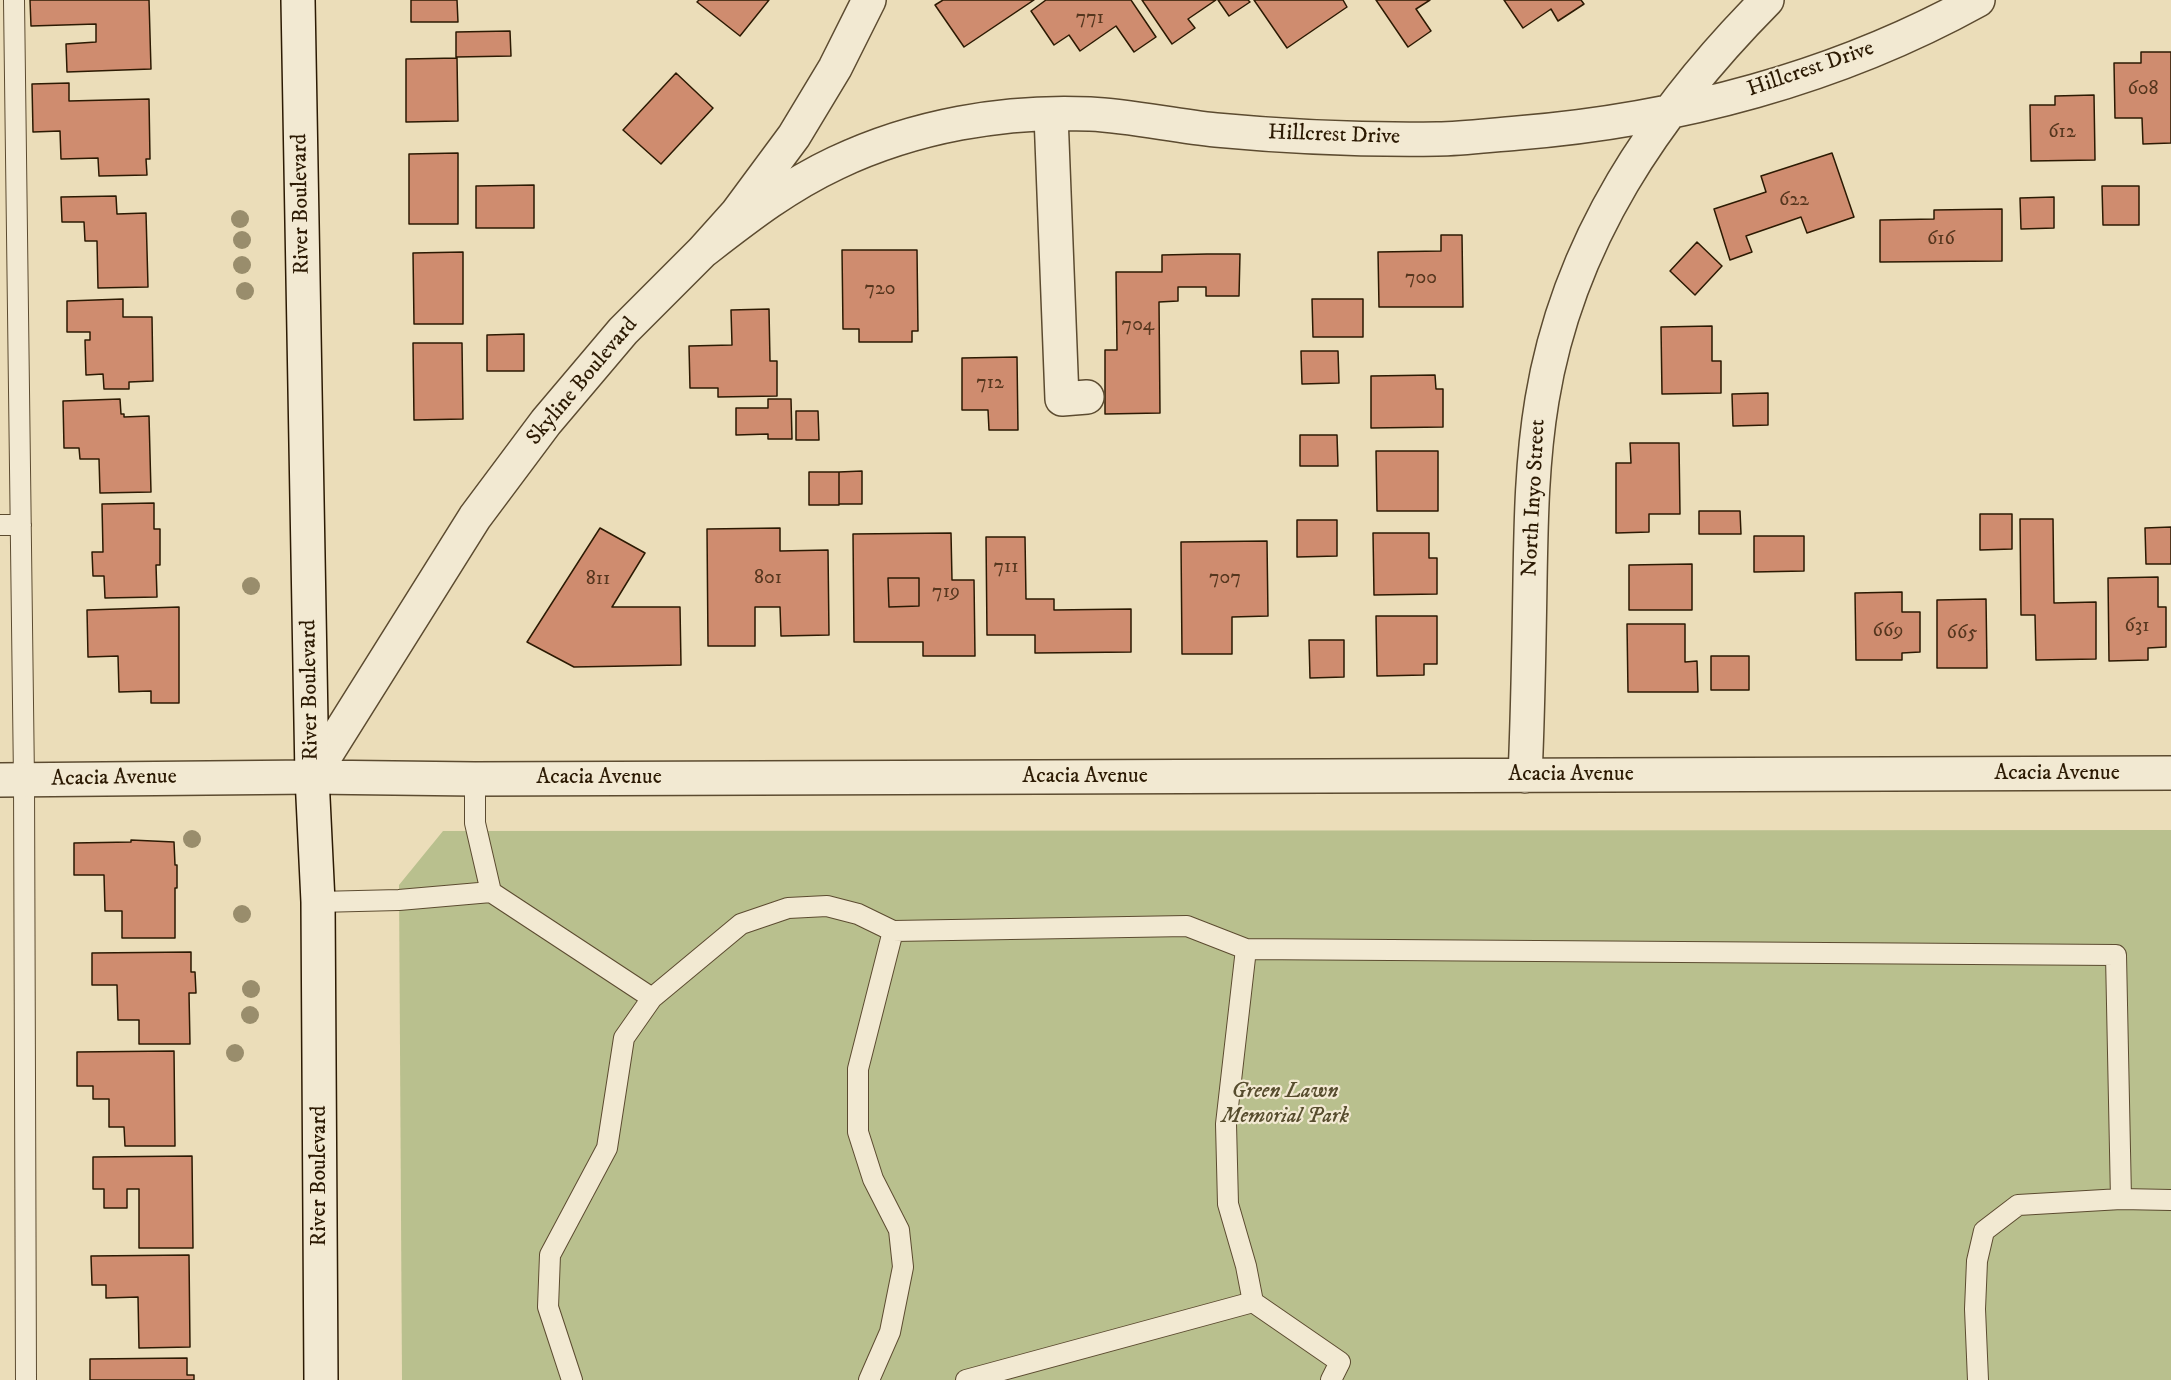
<!DOCTYPE html>
<style>
body{margin:0}
canvas{display:block;background:#ebddb9}
</style>
<canvas width="2171" height="1380"></canvas>
<script>
const g = document.querySelector('canvas').getContext('2d');
g.lineJoin = 'round';
function fill(path, color) { g.fillStyle = color; g.fill(path, 'evenodd'); }
function stroke(path, color, width, dash) { g.strokeStyle = color; g.lineWidth = width; g.lineCap = dash ? 'butt' : 'round'; g.setLineDash(dash || []); g.stroke(path); }
function label(font, color, halo, rows, align = 'center') {
  g.font = font + ' "IM FELL DW Pica",serif'; g.lineWidth = 4.5; g.setLineDash([]); g.textBaseline = 'middle'; g.strokeStyle = halo; g.fillStyle = color; for (const [text, x, y, turn = 0] of rows) {
    g.save(); g.translate(x, y); g.rotate((+turn || 0) * Math.PI / 180); g.textAlign = isNaN(turn) ? turn : align; if (halo) g.strokeText(text, 0, 0); g.fillText(text, 0, 0); g.restore();
  }
}
fill(new Path2D(`
 M2171,830V1380H402L399,885L443,831Z`), '#b9c08e');
const building = new Path2D(`
 M30,0H149L151,69L67,72L66,44L96,42V24L31,26Z
 M411,0H457L458,22H411Z
 M699,0H769L740,36L697,2Z
 M943,0H1034L964,47L935,5Z
 M1046,0H1131L1156,37L1134,52L1116,26L1080,51L1069,35L1054,45L1031,11Z
 M1142,0H1216L1188,19L1195,28L1172,44Z
 M1218,0H1248L1250,2L1229,16Z
 M1254,0H1343L1347,7L1287,48Z
 M1376,0H1430L1416,9L1431,31L1408,47Z
 M1504,0H1581L1584,4L1558,21L1551,9L1523,28Z
 M510,31L511,56L456,57V32Z
 M2141,52H2171V143L2143,144L2142,118H2115L2114,63H2141Z
 M457,58L458,121L406,122V59Z
 M676,73L713,108L661,164L623,130Z
 M69,83V101L149,99L150,159H146L147,175L99,176L98,158L61,159L60,131L33,132L32,84Z
 M2094,95L2095,160L2031,161L2030,105H2055V96Z
 M458,153V224H409V154Z
 M1832,153L1854,217L1807,233L1801,217L1746,236L1752,252L1730,260L1714,209L1766,192L1761,176Z
 M534,185V228H476V186Z
 M2102,186H2139V225H2103Z
 M116,196L117,214L146,213L148,287L98,288L97,241H85L84,222H62L61,197Z
 M2054,197V228L2021,229L2020,198Z
 M2002,209V261L1880,262V220L1934,219V210Z
 M1441,235H1462L1463,307H1379L1378,252L1441,251Z
 M1697,242L1722,266L1695,295L1670,271Z
 M842,250H917L918,331H912V342H859V329H843Z
 M463,252V324H414L413,253Z
 M1207,254H1240L1239,296H1206V287H1178V301L1159,302L1160,413L1105,414V350H1117L1116,272H1162V255Z
 M123,299V317H152L153,381L129,382V389H104L103,374L86,375L85,340H90V332H67V301Z
 M1312,299H1363V337H1313Z
 M769,309L770,361H777V396L718,397V388H690L689,346L732,345L731,310Z
 M1712,326V361H1721V393L1662,394L1661,327Z
 M524,334V371H487V335Z
 M413,343H462L463,419L414,420Z
 M1301,351H1338L1339,383L1302,384Z
 M1017,357L1018,430H989L988,410H962V358Z
 M1435,375L1436,389H1443V427L1371,428V376Z
 M1768,393V425L1733,426L1732,394Z
 M120,399L121,414H124V417L149,416L151,492L100,493L99,459H80L79,448H64L63,401Z
 M768,399H791L792,439H768V434L736,435V408H768Z
 M796,411H818L819,440H796Z
 M1300,435H1337L1338,466H1300Z
 M1630,443H1679L1680,514H1649V532L1616,533V463H1631Z
 M1376,451H1438V511H1377Z
 M862,471V504H839V472Z
 M809,472H839V505H809Z
 M154,503V529H160V565H156L157,597L105,598L104,576H93L92,552H103L102,504Z
 M1699,511H1740L1741,534H1699Z
 M1980,514H2012V549L1980,550Z
 M2020,519H2053L2054,603L2096,602V659L2036,660L2035,615H2021Z
 M1297,520H1337V556L1297,557Z
 M2171,527V564H2146L2145,528Z
 M600,528L645,553L612,607H680L681,665L574,667L527,642Z
 M780,528V551L828,550L829,635L781,636L780,607H755V646H708L707,529Z
 M951,533L952,580H974L975,656H923V642H854L853,534ZM888,578H919V606L889,607Z
 M1373,533H1429V558H1437V594L1374,595Z
 M1754,536H1804V571L1754,572Z
 M986,537H1025L1026,599H1054V610L1131,609V652L1035,653V635H987Z
 M1267,541L1268,616L1232,617V654H1182L1181,542Z
 M1692,564V610H1629V565Z
 M2158,577V607H2166V647L2148,648V660L2109,661L2108,578Z
 M888,578H919V606L889,607Z
 M1902,592V612H1920V652L1902,653V660H1856L1855,593Z
 M1986,599L1987,668H1937V600Z
 M179,607V703H151V691L119,692L118,656L88,657L87,610Z
 M1376,616H1437V664H1424V675L1377,676Z
 M1627,624H1685V662L1697,661L1698,692H1628Z
 M1309,640H1344V677L1310,678Z
 M1711,656H1749V690H1711Z
 M131,840L174,842L175,865H177V888H175V938H122V911H105L104,875H74V843L131,842Z
 M191,952V972H195L196,993H189L190,1044H139V1020H118L117,985H92V953Z
 M174,1051L175,1146H125L124,1127H109V1099H93V1086H77V1052Z
 M192,1156L193,1248H139V1189H127V1208H104V1189H93V1157Z
 M189,1255L190,1347L139,1348L138,1297L106,1298V1285H92L91,1256Z
 M187,1358V1375H194V1380H90V1359Z`);
fill(building, '#cf8c6f');
stroke(building, '#2c1a03', 1.5);
const service = new Path2D(`
 M14,0L24,780L26,1380
 M0,525H21
 M475,779V823L491,892L652,998
 M318,902L399,900L491,892
 M1246,949L1226,1124L1228,1204L1246,1266L1253,1302L1340,1362L1331,1380
 M572,1380L548,1307L550,1255L607,1148L624,1038L652,998L741,924L788,908L827,906L858,914L893,931L1187,926L1246,949L2116,955L2121,1199
 M869,1380L890,1332L903,1267L899,1230L873,1179L858,1132V1069L893,931
 M966,1380L1253,1302
 M1978,1380L1975,1309L1977,1261L1984,1231L2018,1205L2121,1199L2171,1200`);
const minor = new Path2D(`
 M1051,115L1062,399L1087,397
 M702,252C746,218 785,187 836,163C914,126 1004,110 1090,114C1132,116 1174,126 1216,130C1290,137 1364,140 1437,139C1464,139 1491,135 1518,133C1678,120 1837,78 1978,0
 M1525,776C1528,711 1529,646 1530,581C1531,520 1532,460 1542,400C1568,241 1656,112 1767,0
 M312,777L475,517L546,422L623,331L702,252L737,213L794,136L835,68L869,0
 M0,780L312,777L475,779L2171,773`);
const secondary = new Path2D(`
 M298,0L312,777L318,902L321,1380`);
stroke(service, '#5c4b30', 22);
stroke(minor, '#5c4b30', 36);
stroke(secondary, '#2c1a03', 36);
stroke(service, '#f2e9d2', 20);
stroke(minor, '#f2e9d2', 33);
stroke(secondary, '#f2e9d2', 33);
g.fillStyle = '#998d6c';
for (const [x, y] of [
 [240,219],
 [242,240],
 [242,265],
 [245,291],
 [251,586],
 [192,839],
 [242,914],
 [251,989],
 [250,1015],
 [235,1053]
]) { g.beginPath(); g.arc(x, y, 9, 0, 2 * Math.PI); g.fill(); }
label('20px', '#55361e', null, [
 ["771",1090,19],
 ["608",2143,90],
 ["612",2062,133],
 ["622",1794,201],
 ["616",1941,240],
 ["700",1421,279],
 ["720",880,290],
 ["704",1138,326],
 ["712",990,384],
 ["711",1006,568],
 ["801",768,579],
 ["707",1225,579],
 ["811",598,580],
 ["719",946,593],
 ["631",2137,627],
 ["669",1888,632],
 ["665",1962,634]
]);
label('22px', '#2c1a03', '#f2e9d2', [
 ["Hillcrest Drive",1811,70,-19],
 ["Hillcrest Drive",1334,136,2],
 ["River Boulevard",302,204,-91],
 ["Skyline Boulevard",583,382,-50],
 ["North Inyo Street",1535,498,-87],
 ["River Boulevard",311,690,-91],
 ["Acacia Avenue",2057,774],
 ["Acacia Avenue",1571,775],
 ["Acacia Avenue",1085,777],
 ["Acacia Avenue",599,778],
 ["Acacia Avenue",114,779,-1],
 ["River Boulevard",320,1176,-90]
]);
label('italic 22px', '#564c2d', '#f2e9d2', [
 ["Green Lawn",1285,1092],
 ["Memorial Park",1285,1117]
]);
</script>
